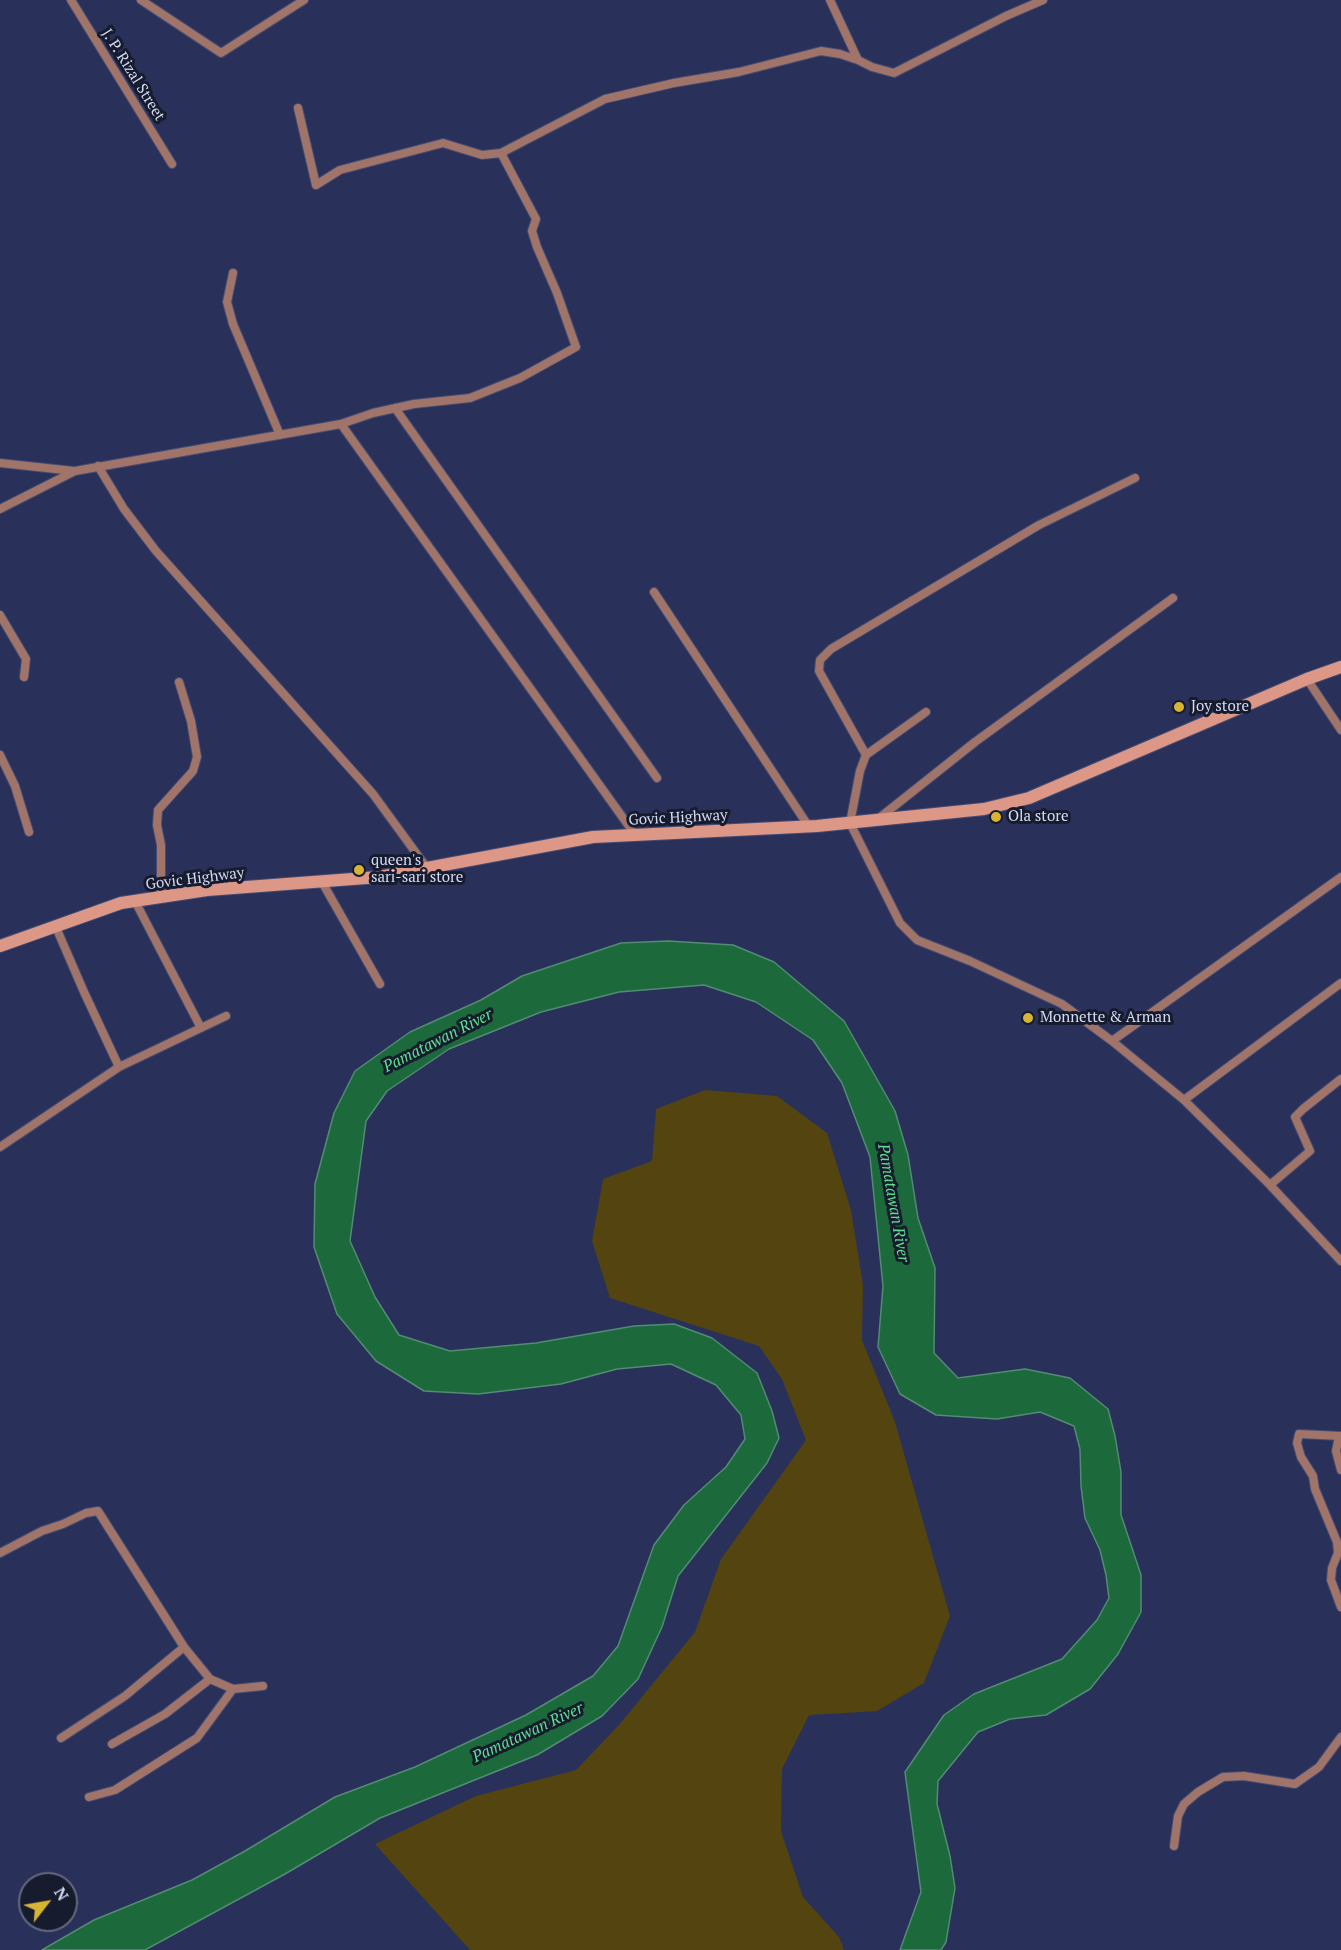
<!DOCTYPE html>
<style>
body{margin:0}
#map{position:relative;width:1341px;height:1950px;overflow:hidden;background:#29315a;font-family:"PT Serif",serif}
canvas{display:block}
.north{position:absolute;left:18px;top:1872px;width:60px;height:60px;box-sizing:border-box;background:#171b2e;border:2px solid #63687e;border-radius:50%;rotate:59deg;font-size:16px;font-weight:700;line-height:24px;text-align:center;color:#d4dbf5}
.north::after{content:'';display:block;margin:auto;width:21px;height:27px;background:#d7b434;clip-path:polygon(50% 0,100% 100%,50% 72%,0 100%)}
</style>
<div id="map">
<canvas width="1341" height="1950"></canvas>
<div class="north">N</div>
</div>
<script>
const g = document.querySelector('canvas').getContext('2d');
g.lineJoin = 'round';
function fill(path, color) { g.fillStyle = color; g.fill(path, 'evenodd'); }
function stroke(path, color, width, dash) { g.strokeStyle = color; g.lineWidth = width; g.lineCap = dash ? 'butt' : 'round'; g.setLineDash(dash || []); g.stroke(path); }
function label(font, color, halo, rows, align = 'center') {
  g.font = font + ' "PT Serif",serif'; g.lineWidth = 6; g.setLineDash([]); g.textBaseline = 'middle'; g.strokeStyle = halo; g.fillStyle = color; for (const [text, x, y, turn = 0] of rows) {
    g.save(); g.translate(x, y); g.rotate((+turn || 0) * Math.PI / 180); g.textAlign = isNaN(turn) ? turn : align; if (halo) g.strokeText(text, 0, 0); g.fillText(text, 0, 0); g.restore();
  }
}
fill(new Path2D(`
 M705,1090L777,1096L827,1133L851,1210L863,1285L862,1340L895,1422L950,1616L924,1683L877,1711L809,1715L782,1769L781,1831L803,1897L839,1937L844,1950H470L375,1844L476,1796L576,1770L619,1725L695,1632L721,1559L806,1440L782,1379L759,1346L610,1298L592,1241L603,1179L652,1161L656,1109Z`), '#534410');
const water = new Path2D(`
 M668,941L733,945L774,962L844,1021L895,1111L908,1155L918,1218L935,1268L934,1353L958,1378L1025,1369L1070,1378L1108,1409L1115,1436L1121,1472V1515L1141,1575V1612L1118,1654L1090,1689L1046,1715L1010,1719L978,1732L938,1781L937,1804L950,1856L955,1888L946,1942L941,1950H900L921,1892L905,1772L944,1715L974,1694L1062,1659L1097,1620L1109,1598L1106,1575L1100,1550L1085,1518L1081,1486L1080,1449L1074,1426L1040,1412L997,1419L936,1415L900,1394L878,1347L883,1286L870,1157L842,1083L813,1040L756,1002L704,985L619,992L541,1012L449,1049L387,1091L366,1121L350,1241L375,1297L399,1335L450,1351L536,1343L634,1326L674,1324L712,1338L757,1373L772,1411L779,1438L767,1463L678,1576L662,1627L638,1679L602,1716L537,1755L380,1818L285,1874L145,1950H42L94,1920L192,1880L245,1851L335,1797L415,1767L526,1715L593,1676L618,1646L654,1545L684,1505L726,1467L745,1439L741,1415L716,1385L671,1364L617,1369L561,1384L478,1394L424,1391L376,1361L337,1314L314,1247L315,1184L334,1113L355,1071L410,1032L481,1000L522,976L621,943Z`);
fill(water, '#1c693c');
stroke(water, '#538b74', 1.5);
const minor = new Path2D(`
 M71,0L172,164
 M141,0L221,53L304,0
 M830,0L858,60L872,67L894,73L1006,16L1043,0
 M298,108L316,185L340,170L443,143L482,155L501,153L536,219L532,231L537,247L557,293L576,347L520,378L470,398L414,404L373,413L341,424
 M501,153L605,99L674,83L739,72L821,51L840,54L858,60
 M233,273L227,302L233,324L280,435
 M395,408L657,778
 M0,463L74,471
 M98,466L124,509L156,551L373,794L427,868
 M0,509L75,471L341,424L636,836
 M654,592L809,827
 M0,615L26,659L24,677
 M1307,679L1341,730
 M926,712L866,755L860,771L850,823L900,923L917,940L970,961L1062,1004L1112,1041L1184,1100L1270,1185L1341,1261
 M0,755L15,786L29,832
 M866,755L819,671L820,660L831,649L1039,525L1135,478
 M878,819L975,742L1173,598
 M322,882L380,984
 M161,897V845L157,825L158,810L193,771L197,757L191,721L179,682
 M135,901L201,1028
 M55,925L84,992L119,1067
 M1112,1041L1341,877
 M1184,1100L1341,983
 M0,1147L119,1067L226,1016
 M1270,1185L1310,1151L1295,1117L1303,1109L1341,1079
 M1339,1436L1336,1451L1341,1470
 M1341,1436L1299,1434L1297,1443L1301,1457L1313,1476L1315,1489L1337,1542L1338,1553L1332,1568L1331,1580L1341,1607
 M0,1553L42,1531L63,1524L86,1513L98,1511L184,1647L210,1679L233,1689L263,1686
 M61,1738L125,1696L184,1647
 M112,1744L165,1714L210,1679
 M89,1797L115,1790L197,1738L233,1689
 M1174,1846L1178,1816L1184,1804L1198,1792L1223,1777L1244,1776L1295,1784L1319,1767L1341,1737`);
const secondary = new Path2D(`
 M0,946L121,903L207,890L379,877L593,837L817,826L984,809L1029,798L1307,679L1341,667`);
stroke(minor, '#444c73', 10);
stroke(secondary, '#444c73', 14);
stroke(minor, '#a1746a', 8);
stroke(secondary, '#dd9787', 12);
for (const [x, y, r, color] of [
 [1179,707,6,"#d7b434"],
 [996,817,6,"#d7b434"],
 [359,870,6,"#d7b434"],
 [1028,1018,6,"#d7b434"]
]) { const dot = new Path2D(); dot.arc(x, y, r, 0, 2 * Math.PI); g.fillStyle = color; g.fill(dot); stroke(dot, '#171b2e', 2); }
label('15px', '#d4dbf5', '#171b2e', [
 ["J. P. Rizal Street",133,75,58],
 ["Govic Highway",678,818,-3],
 ["Govic Highway",195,879,-7]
]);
label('15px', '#d4dbf5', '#171b2e', [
 ["Joy store",1191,707],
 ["Ola store",1008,817],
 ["queen's",371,861],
 ["sari-sari store",371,878],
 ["Monnette & Arman",1040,1018]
], 'left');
label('italic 16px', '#60df8f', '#171b2e', [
 ["Pamatawan River",438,1041,-27],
 ["Pamatawan River",893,1203,80],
 ["Pamatawan River",528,1733,-25]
]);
</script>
